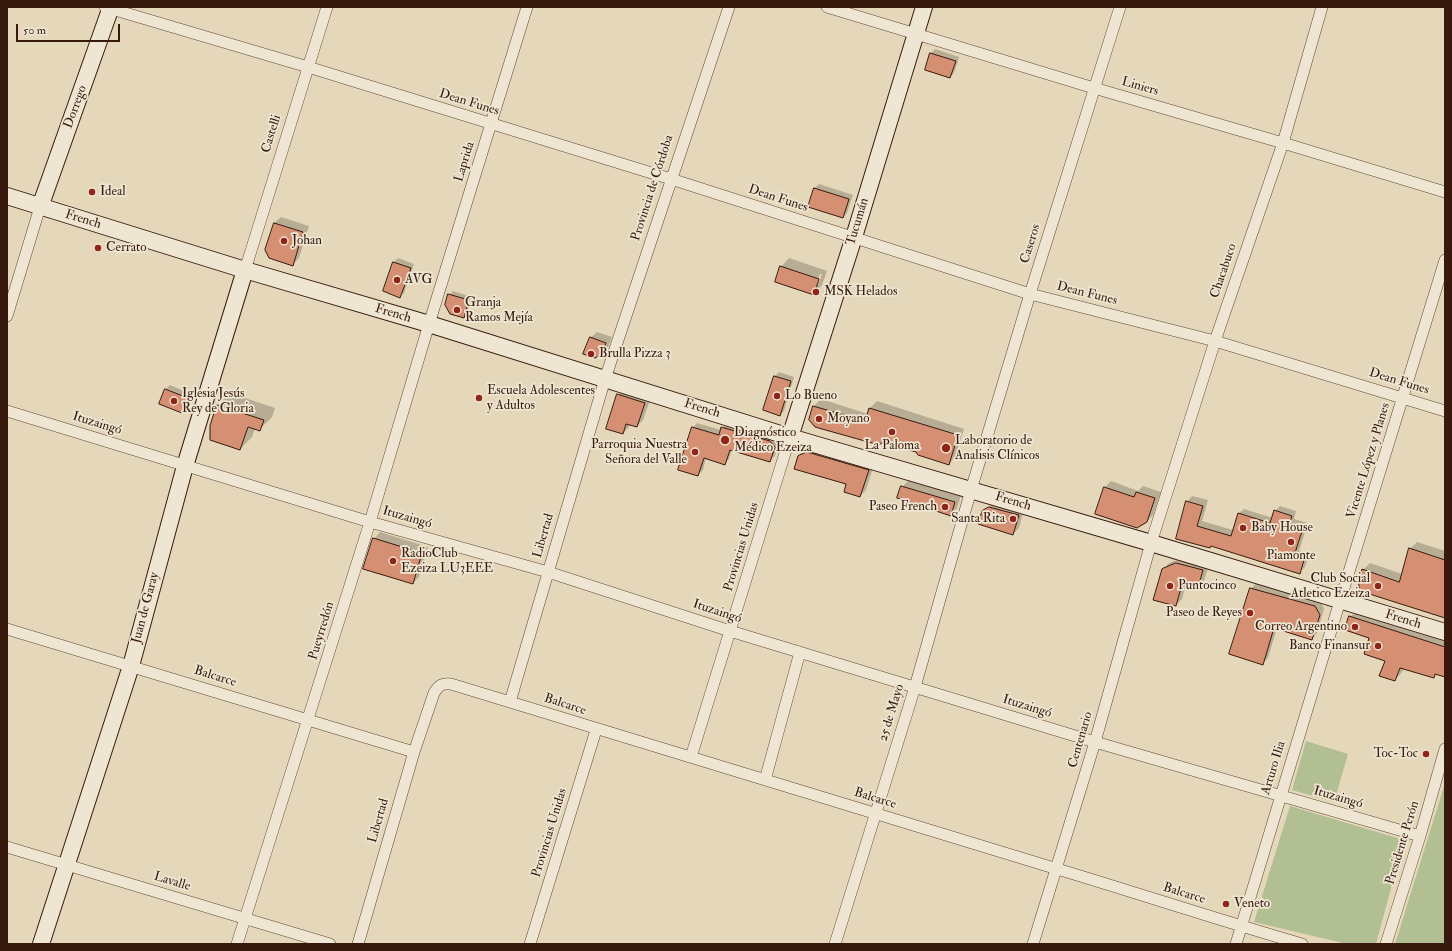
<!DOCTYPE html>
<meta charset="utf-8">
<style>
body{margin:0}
#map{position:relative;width:1452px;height:951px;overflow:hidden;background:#e5d7b9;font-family:"IM FELL Double Pica",serif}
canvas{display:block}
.frame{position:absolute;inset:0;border:8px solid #371a0d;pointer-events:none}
.scale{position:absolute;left:16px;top:24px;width:104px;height:18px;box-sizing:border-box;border:2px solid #371a0d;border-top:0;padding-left:5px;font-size:12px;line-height:14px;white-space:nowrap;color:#371a0d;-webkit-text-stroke:3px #eee5d2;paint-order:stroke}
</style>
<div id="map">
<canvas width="1452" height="951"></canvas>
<div class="frame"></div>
<div class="scale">50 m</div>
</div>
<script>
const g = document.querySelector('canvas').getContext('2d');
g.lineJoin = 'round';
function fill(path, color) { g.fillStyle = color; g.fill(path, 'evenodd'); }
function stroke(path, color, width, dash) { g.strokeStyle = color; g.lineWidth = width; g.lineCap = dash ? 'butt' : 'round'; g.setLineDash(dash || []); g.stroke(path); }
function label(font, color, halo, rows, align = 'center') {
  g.font = font + ' "IM FELL Double Pica",serif'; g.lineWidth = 3.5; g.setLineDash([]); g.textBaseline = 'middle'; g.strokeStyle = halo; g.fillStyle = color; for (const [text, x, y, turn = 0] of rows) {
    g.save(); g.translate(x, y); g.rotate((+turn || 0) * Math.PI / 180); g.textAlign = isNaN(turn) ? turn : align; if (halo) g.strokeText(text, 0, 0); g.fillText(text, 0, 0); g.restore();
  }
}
fill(new Path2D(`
 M1306,741L1348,754L1334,802L1292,790Z
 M1445,783V944H1395Z
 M1290,806L1404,840L1376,944H1347L1254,922Z`), '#b1bf92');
fill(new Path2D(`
 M935,49L959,57L954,73L950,77L926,69L931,53Z
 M819,184L853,195L847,213L843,217L809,206L815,188Z
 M281,217L309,226L299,258L293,264L274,223Z
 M398,258L414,264L404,293L400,296L384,291L394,262Z
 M789,258L827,271L822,285L814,294L781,267ZM820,274H822L818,285H816Z
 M453,291L472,297L467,313L464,317L449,295Z
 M597,332L612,337L608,347L602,353L590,338Z
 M779,372L794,377L784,411L780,415L764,410L775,376Z
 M170,385L191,394L185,408L182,412L160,403L166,389Z
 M624,389L651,397L643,420L637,426L630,424L629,427L623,433L618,395Z
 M230,393L275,408L272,417L260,429L255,428L252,437L240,449L218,405Z
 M821,399L868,414L870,408L877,401L964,429L955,457L949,464L916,452L810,419L814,406Z
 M697,423L721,430L727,423L775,437L779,442L775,456L770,460L732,449L729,459L724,464L706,458L703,470L698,475L693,428Z
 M813,447L874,465L866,490L860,496L848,483L799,456L805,450Z
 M909,480L961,496L957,508L951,515L902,487Z
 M1111,481L1138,491L1143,486L1161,492L1153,515L1146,522L1105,487Z
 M1192,496L1208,500L1202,521L1233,530L1238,514L1244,509L1273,518L1275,511L1280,506L1296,511L1294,519L1308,523L1299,551L1309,555L1305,567L1299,572L1212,545L1177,538L1187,502Z
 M996,501L1024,509L1019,528L1013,534L983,512Z
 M380,532L428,547L419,577L413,583L374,539Z
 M1417,542L1445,551V617L1363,570L1370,563L1402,574L1410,549Z
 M1183,558L1209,565L1204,581L1198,587L1186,584L1182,599L1176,605L1163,570L1169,563Z
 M1256,583L1320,601L1324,609L1317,633L1312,639L1277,628L1268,658L1263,663L1251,589Z
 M1358,610L1445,638V676L1437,674L1434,677L1404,668L1402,672L1395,680L1386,660L1370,637L1350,617Z`), '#0003');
const building = new Path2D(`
 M930,53L956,61L950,78L925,70Z
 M814,188L849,199L843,218L808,207Z
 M274,223L303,232L293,266L269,258L265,250Z
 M393,262L411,268L400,298L383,291Z
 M780,266L819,279L814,295L775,282Z
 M448,294L469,300L464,318L450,314L445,305Z
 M590,337L606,343L602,354L595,358L583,354Z
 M774,376L791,381L780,416L763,410Z
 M165,389L188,398L182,413L159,404Z
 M617,394L645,403L637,427L626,424L623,434L606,429Z
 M217,405L264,420L260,431L248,427L240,450L210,440V426Z
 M813,406L865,421L869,408L958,435L949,465L918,455L916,452L883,442L879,445L815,427L809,420Z
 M692,427L719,435L721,427L770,441L775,447L770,462L730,450L725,465L704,458L698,476L678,470Z
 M807,452L869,470L860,497L844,492L846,484L794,469L798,456Z
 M901,486L955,502L951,516L897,498Z
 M1104,487L1134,497L1136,492L1155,498L1147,522L1137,528L1095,514Z
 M1186,501L1203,506L1197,526L1231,536L1238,513L1270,523L1274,510L1292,516L1289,524L1303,528L1294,556L1304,560L1300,574L1211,546L1210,548L1176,539Z
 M989,507L1019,515L1013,535L978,524L982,511Z
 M373,538L422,553L413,584L363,569Z
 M1409,548L1445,560V618L1360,591L1358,581L1362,569L1399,582Z
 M1176,563L1203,570L1198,588L1182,584L1176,606L1153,600L1162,569Z
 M1250,588L1315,606L1320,615L1312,640L1274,628L1263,665L1229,654Z
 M1349,616L1445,647V677L1435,674L1434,678L1400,668L1395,681L1379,676L1385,661L1364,654L1369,638L1345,630Z`);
fill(building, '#d58f72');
stroke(building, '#371a0d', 1);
const street = new Path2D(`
 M105,7L308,67L671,179L1030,294L1215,341L1445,411
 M827,7L1094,88L1283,143L1445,192
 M245,270L327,7
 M7,316L40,207
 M7,411L370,522L548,572L730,631L1095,742L1420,836
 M7,629L414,752
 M510,702L605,379L729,7
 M691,757L790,437
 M765,780L800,652
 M7,847L330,944
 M237,944L370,522L429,324L527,7
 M358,944L414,752L434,693C439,685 442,683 451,684C652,746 853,807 1054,868C1137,893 1219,920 1302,944
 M530,944L596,730
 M835,944L915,687L971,490L1030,294L1120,7
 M1033,944L1095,742L1151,543L1215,341L1283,143L1322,7
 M1236,944L1340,601L1445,260
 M1386,944L1420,836L1445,749`);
const secondary = new Path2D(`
 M7,196L245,270L429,324L790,437L1151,543L1445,632
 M40,207L111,7
 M790,437L854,237L924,7
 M41,944L131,666L185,466L245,270`);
stroke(street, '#624938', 12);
stroke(secondary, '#371a0d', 18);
stroke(street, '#eee5d2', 11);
stroke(secondary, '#eee5d2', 16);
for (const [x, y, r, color] of [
 [92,192,4,"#8f2418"],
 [284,241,4,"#8f2418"],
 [98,248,4,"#8f2418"],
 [397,280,4,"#8f2418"],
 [816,292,4,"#8f2418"],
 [457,310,4,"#8f2418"],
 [591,354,4,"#8f2418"],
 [777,396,4,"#8f2418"],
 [479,398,4,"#8f2418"],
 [174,401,4,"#8f2418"],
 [819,419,4,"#8f2418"],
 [892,432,4,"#8f2418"],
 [725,440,5,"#8f2418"],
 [946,448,5,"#8f2418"],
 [695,452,4,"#8f2418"],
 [945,507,4,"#8f2418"],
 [1013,519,4,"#8f2418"],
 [1243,528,4,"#8f2418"],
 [1291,542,4,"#8f2418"],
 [393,561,4,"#8f2418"],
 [1170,586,4,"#8f2418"],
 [1378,586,4,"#8f2418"],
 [1250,613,4,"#8f2418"],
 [1355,627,4,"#8f2418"],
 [1378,646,4,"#8f2418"],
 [1426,754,4,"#8f2418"],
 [1226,904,4,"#8f2418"]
]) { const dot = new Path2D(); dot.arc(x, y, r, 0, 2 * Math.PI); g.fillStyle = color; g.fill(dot); stroke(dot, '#eee5d2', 1.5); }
label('13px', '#371a0d', '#eee5d2', [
 ["Liniers",1140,87,16],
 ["Dean Funes",469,103,17],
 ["Dorrego",76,107,-70],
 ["Castelli",272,134,-73],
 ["Laprida",465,162,-73],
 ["Provincia de Córdoba",653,188,-72],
 ["Dean Funes",778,199,18],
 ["French",83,220,17],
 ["Tucumán",858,222,-73],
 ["Caseros",1031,244,-73],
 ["Chacabuco",1224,271,-71],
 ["Dean Funes",1087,294,14],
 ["French",393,314,16],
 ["Dean Funes",1399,382,17],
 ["French",702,409,17],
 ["Ituzaingó",97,424,17],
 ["Vicente López y Planes",1369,461,-73],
 ["French",1013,502,16],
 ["Ituzaingó",407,518,16],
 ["Libertad",544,536,-74],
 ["Provincias Unidas",742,547,-73],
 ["Juan de Garay",146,608,-75],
 ["Ituzaingó",717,612,18],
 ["French",1403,620,17],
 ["Pueyrredón",322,631,-73],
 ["Balcarce",215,677,17],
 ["Balcarce",565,705,18],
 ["Ituzaingó",1027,707,17],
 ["25 de Mayo",892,713,-73],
 ["Centenario",1081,740,-74],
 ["Arturo Ilia",1274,768,-73],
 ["Ituzaingó",1338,798,16],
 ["Balcarce",875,799,17],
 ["Libertad",379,821,-74],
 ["Provincias Unidas",550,833,-73],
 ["Presidente Perón",1403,843,-73],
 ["Lavalle",172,882,17],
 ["Balcarce",1184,894,17]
]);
label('13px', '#371a0d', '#eee5d2', [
 ["Ideal",100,192],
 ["Johan",292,241],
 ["Cerrato",106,248],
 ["AVG",405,280],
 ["MSK Helados",824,292],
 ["Granja",465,303],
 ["Ramos Mejía",465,318],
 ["Brulla Pizza 3",599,354],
 ["Escuela Adolescentes",487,391],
 ["y Adultos",487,406],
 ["Iglesia Jesús",182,394],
 ["Rey de Gloria",182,409],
 ["Lo Bueno",785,396],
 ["Moyano",827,419],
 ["Diagnóstico",734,433],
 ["Médico Ezeiza",734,448],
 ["Laboratorio de",955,441],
 ["Analisis Clínicos",955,456],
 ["Parroquia Nuestra",687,445,"right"],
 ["Señora del Valle",687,460,"right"],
 ["La Paloma",892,446,"center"],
 ["Paseo French",937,507,"right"],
 ["Santa Rita",1005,519,"right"],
 ["Baby House",1251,528],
 ["RadioClub",401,554],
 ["Ezeiza LU3EEE",401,569],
 ["Piamonte",1291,556,"center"],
 ["Club Social",1370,579,"right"],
 ["Atletico Ezeiza",1370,594,"right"],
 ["Puntocinco",1178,586],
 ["Paseo de Reyes",1242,613,"right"],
 ["Correo Argentino",1347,627,"right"],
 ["Banco Finansur",1370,646,"right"],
 ["Toc-Toc",1418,754,"right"],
 ["Veneto",1234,904]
], 'left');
</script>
